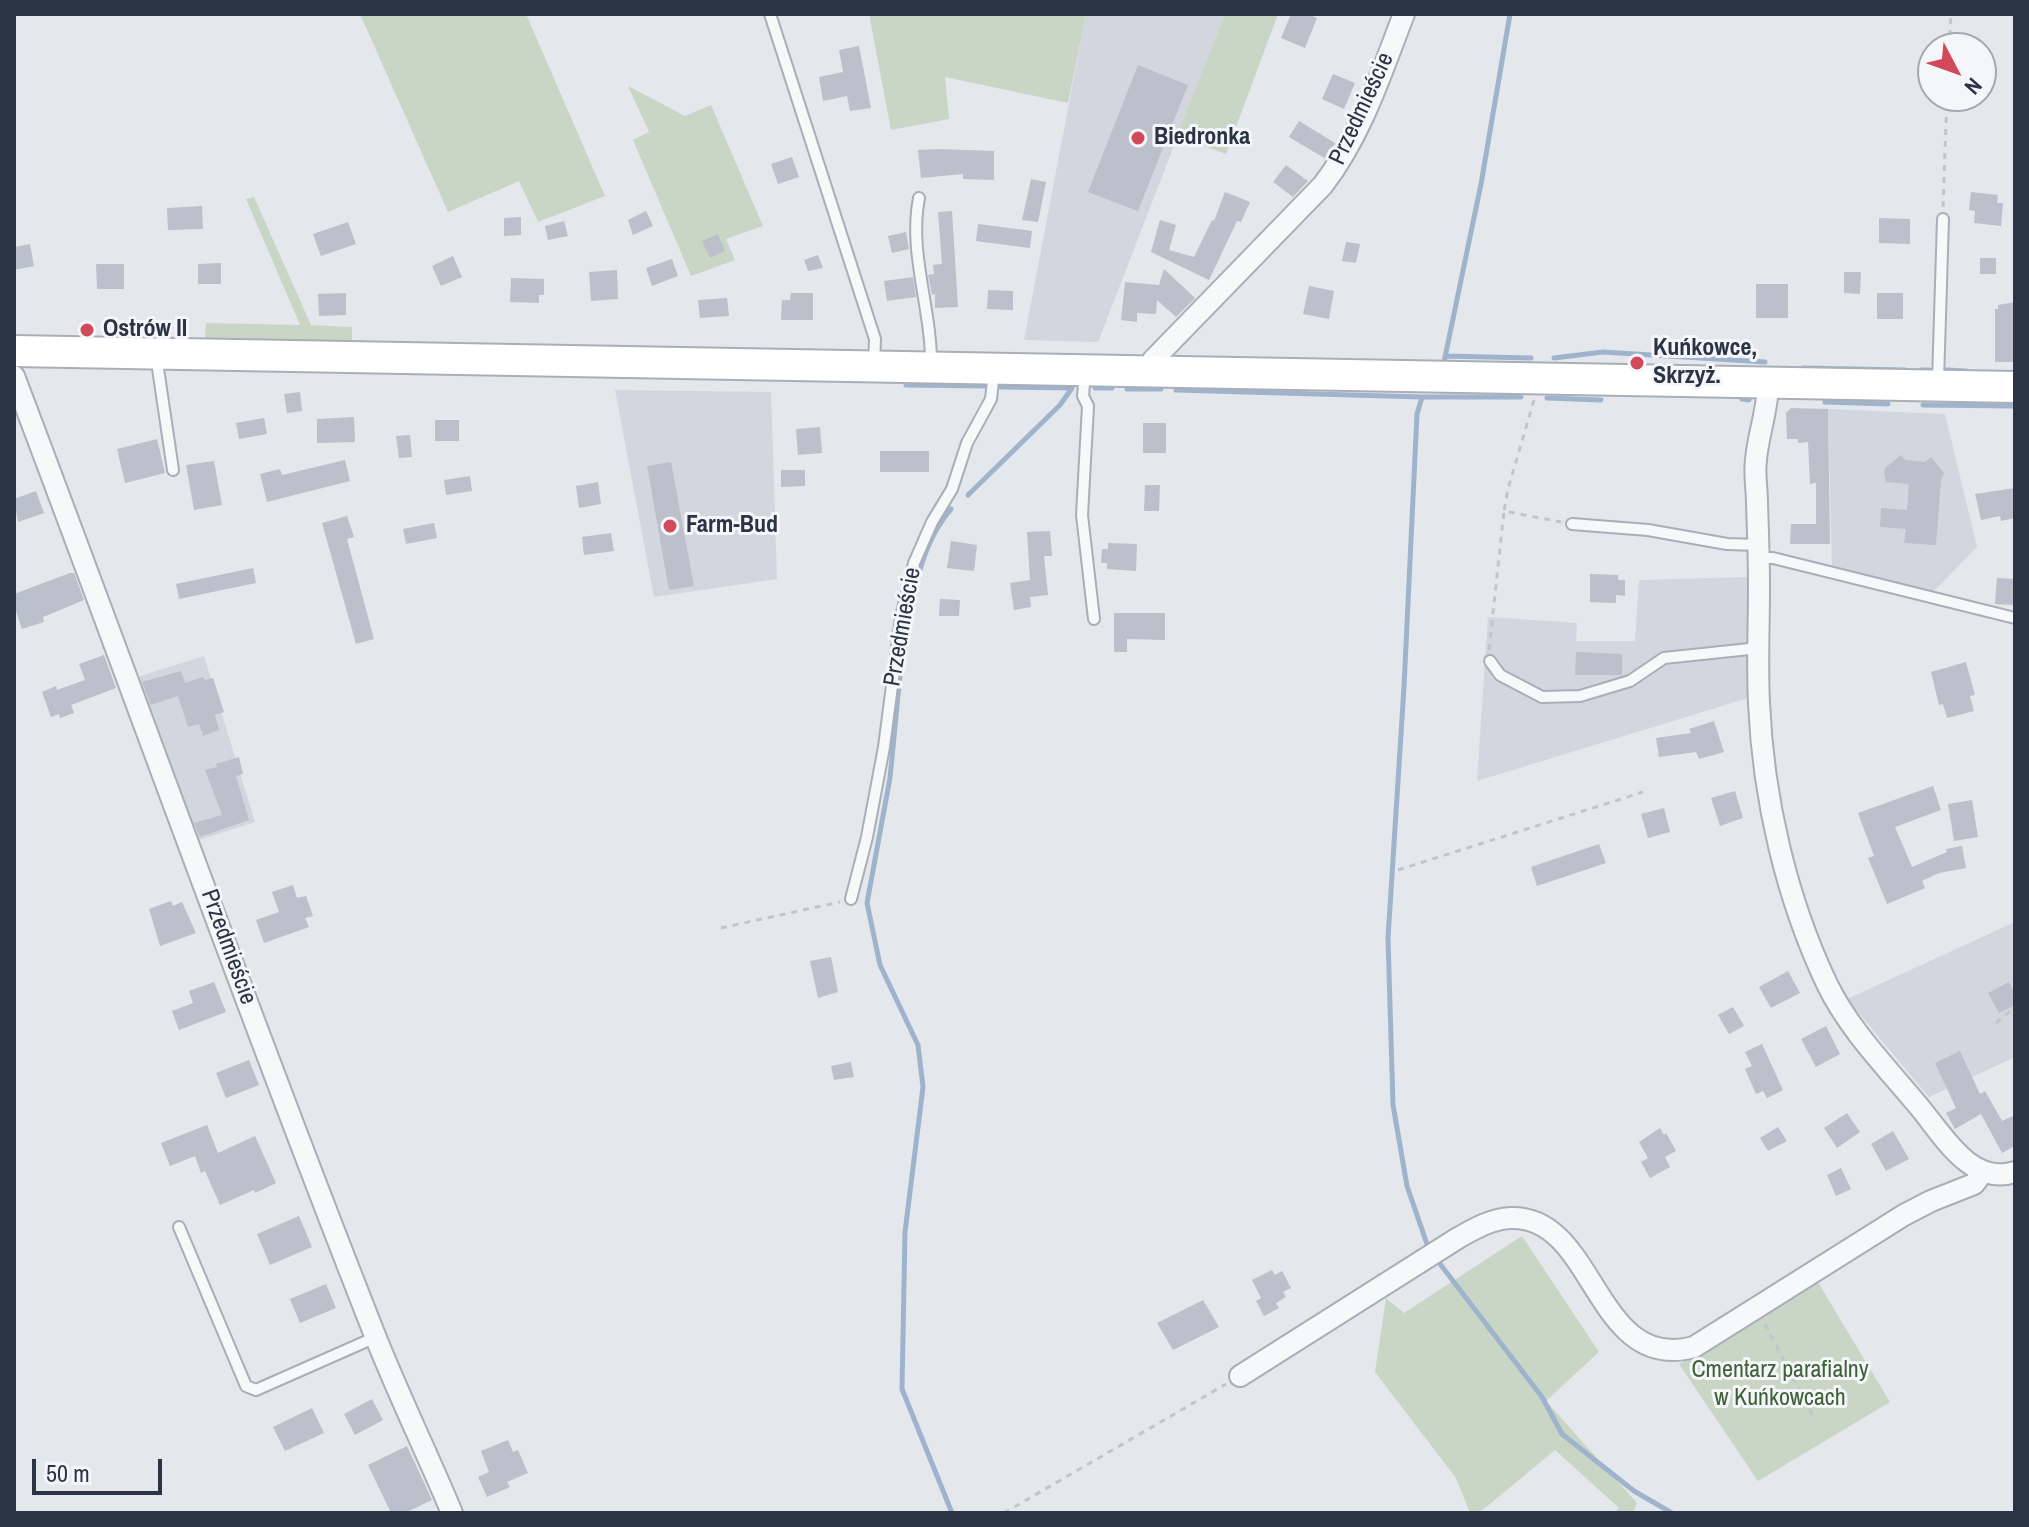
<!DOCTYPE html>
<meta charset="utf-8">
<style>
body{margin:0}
#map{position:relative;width:2029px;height:1527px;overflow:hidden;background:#e4e7ec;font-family:"Archivo Narrow",sans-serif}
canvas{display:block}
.frame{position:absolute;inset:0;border:16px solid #2b3445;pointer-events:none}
.north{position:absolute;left:1917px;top:32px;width:80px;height:80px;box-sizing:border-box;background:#f4f6f9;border:2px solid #a4a8b1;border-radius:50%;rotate:131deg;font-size:22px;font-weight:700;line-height:32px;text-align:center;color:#2b3445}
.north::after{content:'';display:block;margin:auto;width:28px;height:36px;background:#d1495b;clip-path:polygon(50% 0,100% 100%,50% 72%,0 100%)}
.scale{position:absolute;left:32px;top:1459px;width:130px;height:36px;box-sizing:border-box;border:4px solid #2b3445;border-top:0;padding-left:10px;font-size:24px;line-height:28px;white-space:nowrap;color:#2b3445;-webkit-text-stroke:6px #f4f6f9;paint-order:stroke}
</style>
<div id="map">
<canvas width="2029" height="1527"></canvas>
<div class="frame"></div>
<div class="north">N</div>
<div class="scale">50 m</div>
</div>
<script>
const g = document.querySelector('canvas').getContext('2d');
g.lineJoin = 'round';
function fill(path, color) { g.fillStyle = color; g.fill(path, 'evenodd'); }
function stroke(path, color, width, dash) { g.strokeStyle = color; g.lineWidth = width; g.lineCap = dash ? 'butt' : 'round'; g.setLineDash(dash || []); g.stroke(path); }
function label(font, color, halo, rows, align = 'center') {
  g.font = font + ' "Archivo Narrow",sans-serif'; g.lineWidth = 6; g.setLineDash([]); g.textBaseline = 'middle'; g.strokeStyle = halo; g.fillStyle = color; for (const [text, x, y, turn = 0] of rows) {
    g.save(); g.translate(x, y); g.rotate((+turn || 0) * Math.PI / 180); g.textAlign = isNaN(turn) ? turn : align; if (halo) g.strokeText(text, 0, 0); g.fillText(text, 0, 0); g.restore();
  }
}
fill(new Path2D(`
 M1086,14H1225L1098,342L1024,340Z
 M615,390L771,392L777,579L654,597Z
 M1828,409L1945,414L1977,547L1933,592L1832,567Z
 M1747,577L1748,698L1477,781L1488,617L1577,623L1576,641H1635L1639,580Z
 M204,656L255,822L196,841L134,678Z
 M2015,922V1057L1929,1097L1847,999Z`), '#d2d6de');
fill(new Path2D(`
 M360,14H526L605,196L538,222L519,181L448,212Z
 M869,14H1086L1068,103L945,77L949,119L891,130Z
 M1225,14H1278L1226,154L1177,136Z
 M628,86L685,116L711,105L763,226L726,239L735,260L691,276L633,140L649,132Z
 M254,197L311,325L352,327V341L349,343L208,341L205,338L206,323L300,325L246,199Z
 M1522,1236L1599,1352L1546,1401L1637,1503L1633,1513H1616L1618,1507L1555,1450L1479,1513H1470L1456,1478L1375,1372L1386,1298L1404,1313Z
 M1816,1279L1890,1402L1758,1481L1679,1364Z`), '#c9d6c5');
stroke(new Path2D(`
 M1445,356L1531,358
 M1554,358L1603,352L1765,362
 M1444,362L1481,184L1510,14
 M1803,368L1905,370
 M1921,370H1929
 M1947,370L1966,371
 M906,385L988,386
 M1001,387L1071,388
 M1095,388H1112
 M1127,389H1161
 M1176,390L1422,397
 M1547,398L1601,400
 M1742,399L1749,400
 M1825,402L1888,404
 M1923,405L2015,406
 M968,495L1060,405L1072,388
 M902,666C912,612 914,552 951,509
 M900,675L890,778L867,903L880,965L918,1045L923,1087L905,1232L902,1389L952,1513
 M1428,1247L1407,1186L1393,1105L1388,938L1404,687L1417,414L1422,397H1521
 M1437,1260L1542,1397L1562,1434L1634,1491L1672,1513`), '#9fb4cc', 5);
fill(new Path2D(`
 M1291,14H1307L1317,18L1305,48L1281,38Z
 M859,46L871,108L850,111L847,96L823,101L819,77L843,72L839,50Z
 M1138,65L1188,85L1138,211L1088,192Z
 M1333,74L1355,83L1344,109L1322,99Z
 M1299,121L1335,143L1326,159L1289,137Z
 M939,149L994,151V180L963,179V174L921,178L918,150Z
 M792,157L799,177L778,184L771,164Z
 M1286,165L1308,181L1293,197L1273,182Z
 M1031,179L1046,182L1038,222L1022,220Z
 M1225,192L1250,202L1241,222L1237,221L1209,280L1151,252L1160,220L1176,225L1169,250L1194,257L1212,220L1214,221Z
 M1971,192L1998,195L1997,203H2003L2001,226L1974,223L1975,211L1969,210Z
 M202,206L203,229L168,230L167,208Z
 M646,211L653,226L633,235L628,220Z
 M952,211L958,307L935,308V294L932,295L928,275L934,274L933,265L942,264L938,212Z
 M521,217V235L504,236V218Z
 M1879,218L1910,219V244L1879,243Z
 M564,221L568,236L548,240L545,226Z
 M348,222L356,244L321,256L313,234Z
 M978,224L1032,231L1030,248L976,241Z
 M906,232L909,249L892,253L888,236Z
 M718,234L725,251L710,258L702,241Z
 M1346,242L1360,244L1356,263L1342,261Z
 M30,244L34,266L14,270V247Z
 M818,255L823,268L808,271L804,260Z
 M453,256L462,277L441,286L432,266Z
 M1980,258H1996V274H1980Z
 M672,259L678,276L652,286L646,268Z
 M221,263V284H198V264Z
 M96,264H124V289H97Z
 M1164,269L1195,298L1176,317L1157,300L1156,314L1137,313V322L1121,320L1125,282L1159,285Z
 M617,270L618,299L591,301L589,272Z
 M1844,272H1861L1860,294L1844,293Z
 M913,277L916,297L887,301L884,281Z
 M511,278L544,279V295H539V303L510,302Z
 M1756,284H1788V318H1756Z
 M1309,286L1334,291L1329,319L1303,314Z
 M988,290L1013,291V310L987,309Z
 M346,293V315L319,316L318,294Z
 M791,293H813V320H781L782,300H790Z
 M1877,293H1903V319H1877Z
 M727,298L729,316L700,318L698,300Z
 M2015,302V362H1995V309H1998V305Z
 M300,392L302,411L287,413L284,394Z
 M1791,408L1828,409L1830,544H1790L1791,524H1816V483L1810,484L1808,442L1798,443V439H1787L1786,413Z
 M354,417L355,442L317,443V419Z
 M264,418L267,434L239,439L236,423Z
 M435,420H459V441H435Z
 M1143,423H1166V453H1143Z
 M820,427L822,453L798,455L796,429Z
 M410,435L412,457L399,458L396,436Z
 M157,439L165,473L125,483L117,449Z
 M880,451H929V472H880Z
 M1901,455L1906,460L1925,462L1931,457L1944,473L1941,480L1936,545L1904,543L1906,529L1880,527L1881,508L1907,510L1909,484L1886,482L1884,473L1885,468Z
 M345,460L350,481L267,502L260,474L280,469L282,475Z
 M214,461L222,505L194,510L186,465Z
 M671,462L694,586L669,590L647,466Z
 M781,470H805V486L781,487Z
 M470,476L472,491L446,495L444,480Z
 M598,482L601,504L579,508L576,486Z
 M1145,485H1160L1159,511H1144Z
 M2015,488V518L2001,521L2000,516L1981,520L1975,494Z
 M36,491L44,513L18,522L14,499Z
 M347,516L354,537L347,539L374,639L356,644L322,523Z
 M434,523L437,538L406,544L403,529Z
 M1050,531L1052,556H1044L1048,595L1030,597L1031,607L1014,610L1010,583L1030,580L1027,532Z
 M611,533L614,551L584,555L582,537Z
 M951,541L977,545L974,571L947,568Z
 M1108,543L1137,544L1136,571L1107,569V563H1101L1102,549H1108Z
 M253,568L256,583L179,599L176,584Z
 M70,573H74L84,600L43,617L44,622L22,629L14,605V594Z
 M1590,574L1618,575V580H1625V596L1616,595V603L1590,602Z
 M1997,578L2015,579V605L1995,604Z
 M940,599L960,600L959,616H939Z
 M1114,613H1165V640L1127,639V652H1114Z
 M1576,652L1622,654V675H1575Z
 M104,655L116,688L71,705L74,713L60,718L59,714L51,717L42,692L56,686L57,690L85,680L79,664Z
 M1966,662L1975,695L1970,696L1974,711L1947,718L1943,704L1939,705L1931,672Z
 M181,671L185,683L203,677L205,680L213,678L224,712L215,715L219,730L203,736L199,724L188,727L178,696L151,705L142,682Z
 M1714,721L1724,752L1699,759L1696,752L1659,757L1656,738L1691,733L1689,729Z
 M239,757L243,774L236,776L249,820L200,837L194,823L222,815L205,770L217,767L216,764Z
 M1933,786L1941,810L1895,827L1912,867L1947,852L1946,849L1962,846L1966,868L1939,873L1922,881L1925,888L1887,904L1868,858L1874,856L1858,813Z
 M1735,791L1743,818L1720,826L1711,798Z
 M1972,800L1978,837L1954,841L1948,804Z
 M1664,808L1670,832L1648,838L1641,814Z
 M1599,844L1606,863L1537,886L1531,867Z
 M293,885L297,898L306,896L313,916L305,918L309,927L264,943L256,920L279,912L272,892Z
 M171,901L173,906L182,902L196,933L160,946L149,909Z
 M831,957L838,992L818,998L810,961Z
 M1788,971L1800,993L1771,1008L1759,987Z
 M214,982L226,1012L179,1030L172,1011L193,1003L189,991Z
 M2009,982L2015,995V1005L1999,1013L1988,993Z
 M1733,1007L1744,1026L1729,1034L1718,1015Z
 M1826,1026L1840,1054L1816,1067L1801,1039Z
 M1762,1044L1783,1090L1767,1098L1763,1091L1756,1094L1745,1069L1752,1066L1745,1052Z
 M1960,1051L1980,1094L1985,1091L2002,1121L2015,1115V1146L2002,1153L1981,1114L1955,1129L1946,1113L1956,1108L1935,1063Z
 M249,1060L259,1085L226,1098L216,1073Z
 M851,1062L854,1077L834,1080L831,1066Z
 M1847,1113L1860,1132L1837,1148L1824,1128Z
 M207,1125L218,1153L255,1136L276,1183L255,1193L254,1190L220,1205L205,1171L201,1173L195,1156L170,1166L161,1143Z
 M1778,1127L1787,1141L1768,1151L1760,1138Z
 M1660,1128L1664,1135L1666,1133L1676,1151L1665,1157L1670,1167L1650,1178L1641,1162L1648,1158L1639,1142Z
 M1893,1131L1909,1159L1886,1171L1871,1144Z
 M1841,1168L1851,1189L1836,1196L1827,1175Z
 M299,1216L312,1247L270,1265L257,1234Z
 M1272,1270L1275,1275L1282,1271L1291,1288L1283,1292L1286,1297L1276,1303L1279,1308L1264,1316L1256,1301L1261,1298L1252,1280Z
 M326,1284L336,1308L300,1323L290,1299Z
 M1203,1300L1219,1327L1173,1350L1157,1323Z
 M372,1399L383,1420L355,1435L344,1414Z
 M312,1408L324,1433L285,1451L273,1427Z
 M508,1440L513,1452L518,1450L528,1473L507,1482L510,1487L487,1497L478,1477L489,1472L481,1451Z
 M407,1446L432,1500L405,1513H391L368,1465Z`), '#bbc0ca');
const lane = new Path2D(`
 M770,14L875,339L874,365
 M919,198C908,252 932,310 931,366
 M156,355L173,470
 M1085,372L1083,396L1088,406L1082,515L1094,619
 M1938,381L1943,219
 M1572,524L1648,530L1727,544L1758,545
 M1759,558H1773L2015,618
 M1490,661L1500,675L1542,697L1580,696L1630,681L1664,658L1759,648
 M851,899L867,837L884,747L901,617L914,563L932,522L952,489L967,443L991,399L994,372
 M179,1227L246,1386L256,1390L376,1337`);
const street = new Path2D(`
 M1146,373L1153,360L1323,185C1362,134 1381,73 1404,14
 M14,376C135,695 249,1016 374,1333C398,1394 427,1453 452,1513
 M1768,383C1768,410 1758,434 1756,460C1754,474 1757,489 1757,503C1758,531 1759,559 1759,588C1759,626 1757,664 1759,703C1763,797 1786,898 1827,984C1849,1030 1889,1070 1921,1109C1944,1137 1972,1186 2015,1172
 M1240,1376L1458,1238C1474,1229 1491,1219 1510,1218C1596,1214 1594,1374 1694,1347L1904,1215L1931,1201L1974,1184L1983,1172`);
const secondary = new Path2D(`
 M14,351L2015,387`);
stroke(lane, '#a9aeb7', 14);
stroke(street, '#a9aeb7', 24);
stroke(secondary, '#a9aeb7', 34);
stroke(new Path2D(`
 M1949,48L1951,14
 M1943,207L1947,96
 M1534,400L1508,489L1504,511L1561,522
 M1489,650L1504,511
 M1398,870L1643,792
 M721,928L840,902
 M1996,1023L2015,1007
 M1765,1324L1815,1420
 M1004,1513L1226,1384`), '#c2c5cb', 3, [6, 6]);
stroke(lane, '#f7f8fa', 10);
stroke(street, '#f7f8fa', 20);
stroke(secondary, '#fff', 30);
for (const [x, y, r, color] of [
 [1138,138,8,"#d1495b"],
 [87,330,8,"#d1495b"],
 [1637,363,8,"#d1495b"],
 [670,526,8,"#d1495b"]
]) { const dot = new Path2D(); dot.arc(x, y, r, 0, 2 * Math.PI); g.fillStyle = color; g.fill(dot); stroke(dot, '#f4f6f9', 3); }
label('24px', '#2b3445', '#f4f6f9', [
 ["Przedmieście",1362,109,-65],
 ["Przedmieście",903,627,-80],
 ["Przedmieście",228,947,70]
]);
label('bold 24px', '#2b3445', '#f4f6f9', [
 ["Biedronka",1154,138],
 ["Ostrów II",103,330],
 ["Kuńkowce,",1653,349],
 ["Skrzyż.",1653,377],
 ["Farm-Bud",686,526]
], 'left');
label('24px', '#3f6138', '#f4f6f9', [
 ["Cmentarz parafialny",1780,1371],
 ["w Kuńkowcach",1780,1399]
]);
</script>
